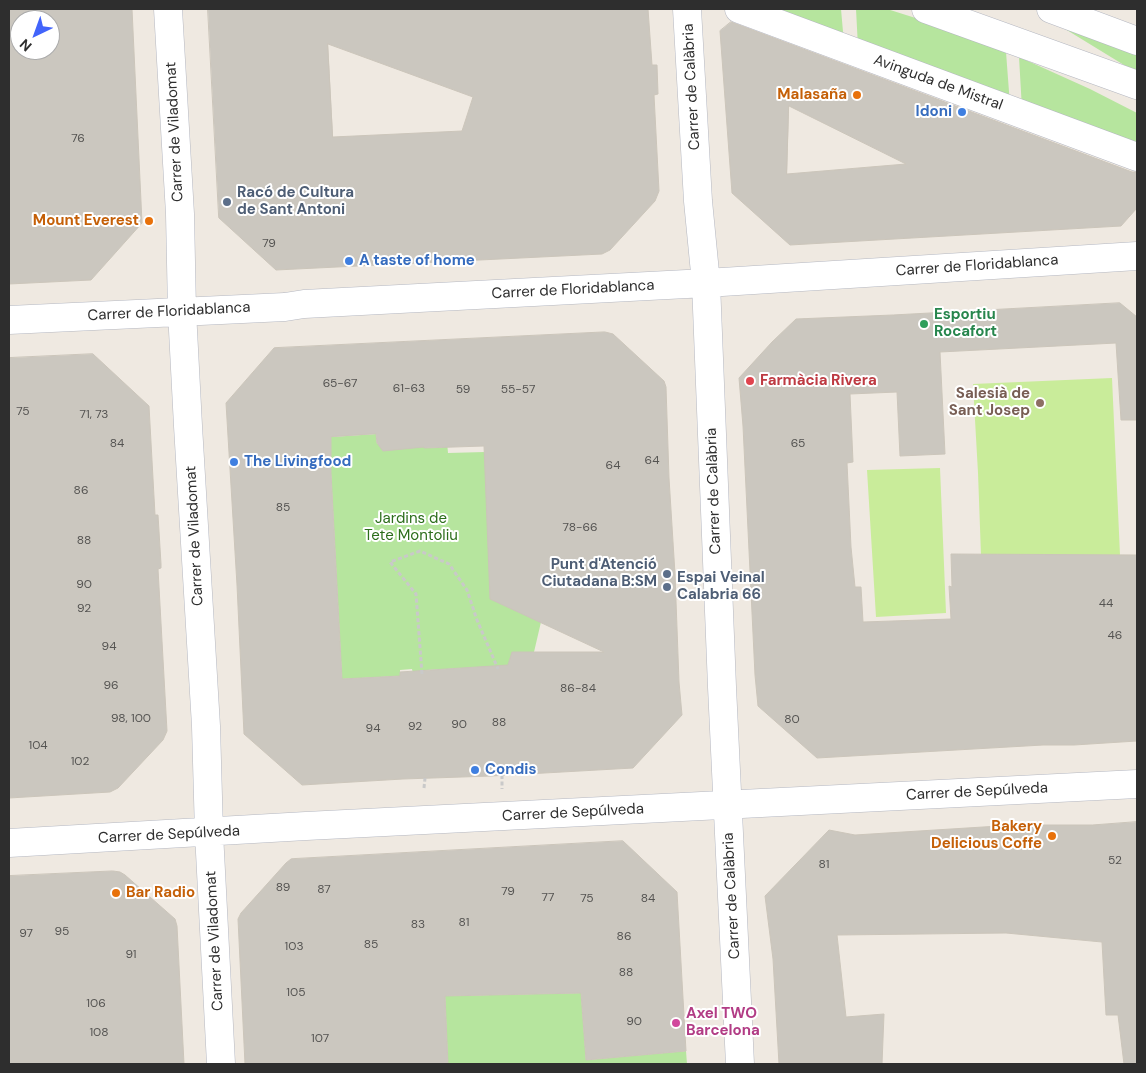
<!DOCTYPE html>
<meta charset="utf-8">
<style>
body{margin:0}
#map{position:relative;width:1146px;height:1073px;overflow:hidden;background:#efe9e1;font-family:"DM Sans",sans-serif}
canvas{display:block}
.frame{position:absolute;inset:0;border:10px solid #2e2e2e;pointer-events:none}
.north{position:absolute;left:10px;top:10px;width:50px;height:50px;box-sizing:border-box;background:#fff;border:1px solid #ababab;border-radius:50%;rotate:222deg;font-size:14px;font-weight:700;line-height:20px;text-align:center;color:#2e2e2e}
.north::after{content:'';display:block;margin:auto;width:18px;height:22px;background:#4264fb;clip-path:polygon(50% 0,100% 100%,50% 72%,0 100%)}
</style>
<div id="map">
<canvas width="1146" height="1073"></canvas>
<div class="frame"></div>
<div class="north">N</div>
</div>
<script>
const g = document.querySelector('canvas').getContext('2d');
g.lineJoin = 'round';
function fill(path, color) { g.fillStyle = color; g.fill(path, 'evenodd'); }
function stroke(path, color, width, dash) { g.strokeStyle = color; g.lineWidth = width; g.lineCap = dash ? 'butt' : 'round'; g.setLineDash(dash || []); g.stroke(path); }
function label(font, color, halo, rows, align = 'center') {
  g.font = font + ' "DM Sans",sans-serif'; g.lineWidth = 4; g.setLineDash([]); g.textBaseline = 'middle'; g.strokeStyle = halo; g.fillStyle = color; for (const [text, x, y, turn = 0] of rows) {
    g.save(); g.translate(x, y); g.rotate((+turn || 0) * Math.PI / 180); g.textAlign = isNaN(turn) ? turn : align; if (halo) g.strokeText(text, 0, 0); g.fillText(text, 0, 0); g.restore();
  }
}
fill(new Path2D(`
 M752,9H841L844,43Z
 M856,9H887L944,27L1006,52L1010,105L858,47Z
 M1039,13L1137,50V73Z
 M1019,57L1090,89L1137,113V151L1022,109Z
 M376,434L377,444L424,445V448H441L447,442L448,453L485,452L541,622L534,652L508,668L486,667L428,670L413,674L412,669L400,670V676L342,679L331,473V437Z
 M581,993L586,1060L686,1051L687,1064H448L445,996Z`), '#b6e59e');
fill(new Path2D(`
 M1112,378L1120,555H981L978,473L973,384Z
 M940,468L946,613L876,617L867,470Z`), '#c9ec9a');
const building = new Path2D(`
 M9,9H132L142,223L91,280L9,284ZM20,20H50V50H20Z
 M208,9H648L652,65H657L658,94L654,95L659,191L655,201L610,250L602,254L276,270L219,218ZM328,44L473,97L462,131L333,137Z
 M731,22L1132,172H1137V208L1121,226L790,245L732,193L720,31ZM789,106L906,164L787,174Z
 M1120,303L1137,317V420H1121L1116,343L940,352L945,454L900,456L897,392L850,394L853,462L847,463L851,547L855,587H861L863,622L951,619L949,586L952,587L951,554L1137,555V741L1074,745H1043L817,758L758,706L755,675L743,426L739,378L772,342L796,319L893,315Z
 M605,332L613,334L664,381L666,387L669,478L675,574L679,682L682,715L633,768L491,776L403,779L302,785L244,734L237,585L226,403L274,348ZM376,434L377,443L383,451L424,447V448L484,446L490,599L604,652H512L508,665L400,672V676L342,679L331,473V437Z
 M93,354L149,406L155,515H158L161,564V568L158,569L167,731L163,740L118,788L110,792L9,798V358Z
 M1137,822V1064H1124L1118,1015H1106L1102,942L1006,933L837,935L846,1017L884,1014L882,1064H779L773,959L765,896L829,830L855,835L1015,825H1092Z
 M623,841L677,892L686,1051L586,1060L581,993L445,996L448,1064H245L238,919L241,913L286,863L291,859Z
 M113,871L120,872L125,875L175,919L177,926L184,1064H9V876Z`);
fill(building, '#cbc7bf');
stroke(building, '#cbc5ba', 1);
const minor = new Path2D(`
 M168,9L180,214L182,311L188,426L206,726L209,833L221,1064
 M687,9L698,201L706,283L722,687L740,1064
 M739,9L1137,157
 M926,9L1137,85
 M1051,9L1137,41
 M9,320L285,307L304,304L706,283L1137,256
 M9,843L306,826L1137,784`);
stroke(minor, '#b4b7c1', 29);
stroke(new Path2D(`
 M422,674L416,594L390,562L420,551L449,564L467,590L477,620L498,669
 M502,775V789
 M424,788L425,778`), '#c9c9c9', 3, [4, 2.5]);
stroke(minor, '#fff', 28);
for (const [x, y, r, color] of [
 [857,95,5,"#e8710a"],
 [962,112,5,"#3f7fe0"],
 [227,202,5,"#5c6f8a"],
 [149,221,5,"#e8710a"],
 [349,261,5,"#3f7fe0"],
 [924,324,5,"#2e9e5b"],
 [750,381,5,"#e0444e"],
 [1040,403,5,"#8d6e63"],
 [234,462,5,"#3f7fe0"],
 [667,574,5,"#5c6f8a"],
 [667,587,5,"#5c6f8a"],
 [475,770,5,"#3f7fe0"],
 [1052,836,5,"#e8710a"],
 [116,893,5,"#e8710a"],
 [676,1023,5,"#d1479c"]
]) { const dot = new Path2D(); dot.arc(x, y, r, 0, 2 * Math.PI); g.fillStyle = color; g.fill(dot); stroke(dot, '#fff', 2); }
label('12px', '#555452', null, [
 ["76",78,139],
 ["79",269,244],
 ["65-67",340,384],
 ["61-63",409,389],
 ["59",463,390],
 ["55-57",518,390],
 ["75",23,412],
 ["71, 73",94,415],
 ["84",117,444],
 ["65",798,444],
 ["64",652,461],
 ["64",613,466],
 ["86",81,491],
 ["85",283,508],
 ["78-66",580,528],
 ["88",84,541],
 ["90",84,585],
 ["44",1106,604],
 ["92",84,609],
 ["46",1115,636],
 ["94",109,647],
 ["96",111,686],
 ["86-84",578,689],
 ["98, 100",131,719],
 ["80",792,720],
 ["88",499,723],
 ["90",459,725],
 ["92",415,727],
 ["94",373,729],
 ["104",38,746],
 ["102",80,762],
 ["52",1115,861],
 ["81",824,865],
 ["89",283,888],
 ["87",324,890],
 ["79",508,892],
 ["77",548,898],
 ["75",587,899],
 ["84",648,899],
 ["81",464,923],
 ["83",418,925],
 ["95",62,932],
 ["97",26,934],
 ["86",624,937],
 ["85",371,945],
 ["103",294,947],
 ["91",131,955],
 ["88",626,973],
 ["105",296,993],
 ["106",96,1004],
 ["90",634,1022],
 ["108",99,1033],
 ["107",320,1039]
]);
label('15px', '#2e2e2e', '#fff', [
 ["Avinguda de Mistral",938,83,20],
 ["Carrer de Calàbria",692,87,-93],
 ["Carrer de Viladomat",175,132,-93],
 ["Carrer de Floridablanca",977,266,-4],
 ["Carrer de Floridablanca",573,290,-3],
 ["Carrer de Floridablanca",169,312,-3],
 ["Carrer de Calàbria",714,491,-92],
 ["Carrer de Viladomat",195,536,-93],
 ["Carrer de Sepúlveda",977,792,-3],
 ["Carrer de Sepúlveda",573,813,-3],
 ["Carrer de Sepúlveda",169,835,-3],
 ["Carrer de Calàbria",732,896,-93],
 ["Carrer de Viladomat",215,941,-93]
]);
label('bold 15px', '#c56008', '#fff', [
 ["Malasaña",847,95],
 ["Mount Everest",139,221],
 ["Bakery",1042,827],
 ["Delicious Coffe",1042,844],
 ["Bar Radio",126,893,"left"]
], 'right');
label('bold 15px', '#366cbe', '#fff', [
 ["Idoni",952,112,"right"],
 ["A taste of home",359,261],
 ["The Livingfood",244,462],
 ["Condis",485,770]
], 'left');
label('bold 15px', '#4e5e75', '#fff', [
 ["Racó de Cultura",237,193],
 ["de Sant Antoni",237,210],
 ["Punt d'Atenció",657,565,"right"],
 ["Ciutadana B:SM",657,582,"right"],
 ["Espai Veinal",677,578],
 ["Calabria 66",677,595]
], 'left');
label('bold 15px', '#27864d', '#fff', [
 ["Esportiu",934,315],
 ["Rocafort",934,332]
], 'left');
label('bold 15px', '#be3a42', '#fff', [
 ["Farmàcia Rivera",760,381]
], 'left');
label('bold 15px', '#785e54', '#fff', [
 ["Salesià de",1030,394],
 ["Sant Josep",1030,411]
], 'right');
label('15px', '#2c6e1b', '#fff', [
 ["Jardins de",411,519],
 ["Tete Montoliu",411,536]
]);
label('bold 15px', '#b23c85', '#fff', [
 ["Axel TWO",686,1014],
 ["Barcelona",686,1031]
], 'left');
</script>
